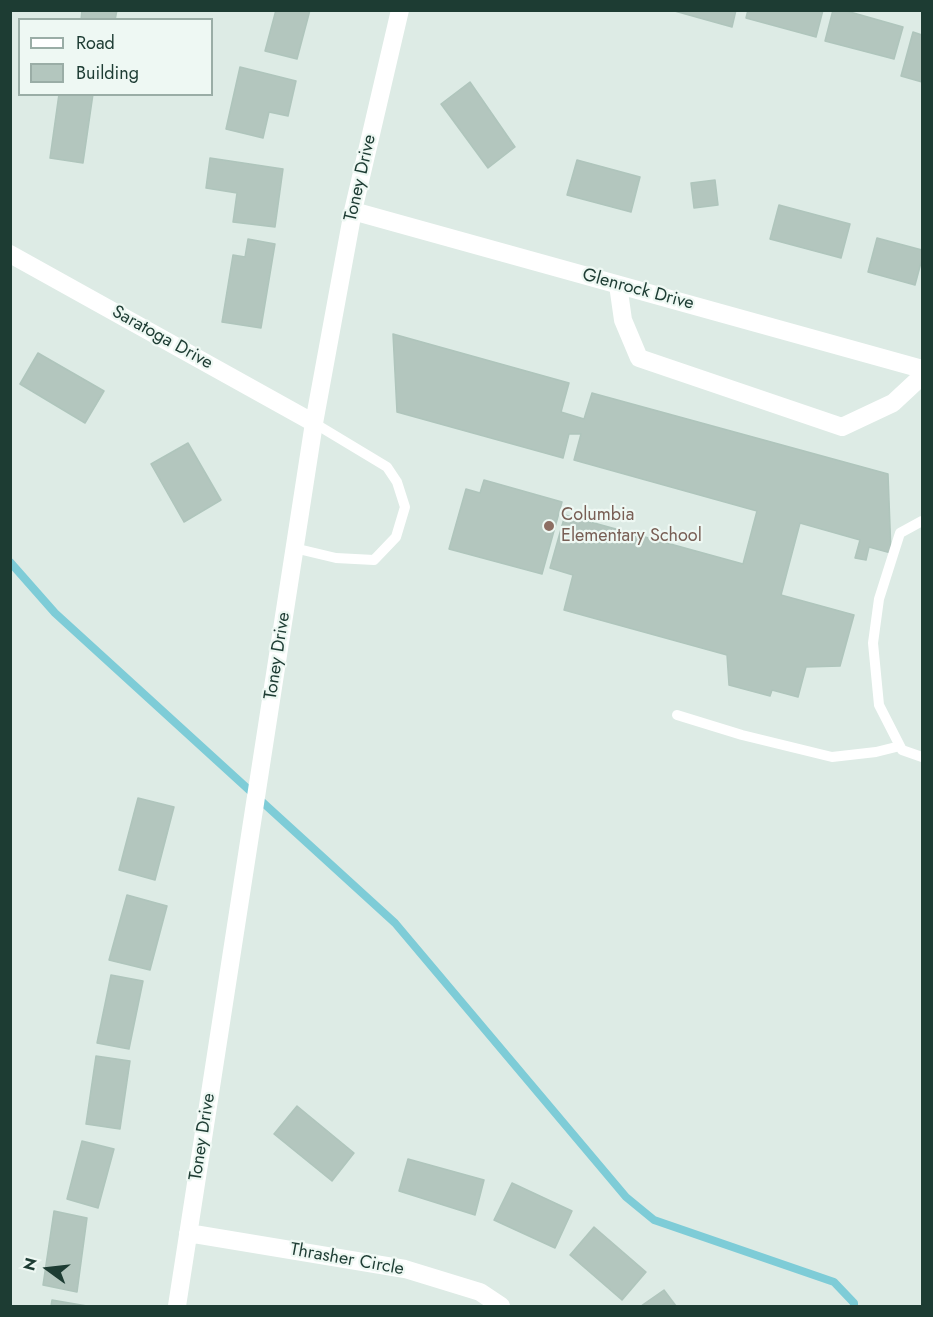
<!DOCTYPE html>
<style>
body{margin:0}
#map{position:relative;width:933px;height:1317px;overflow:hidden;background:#ddebe5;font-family:Jost,sans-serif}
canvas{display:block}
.frame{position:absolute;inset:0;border:12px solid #1d3c33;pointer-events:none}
.legend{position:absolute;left:18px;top:18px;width:195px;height:78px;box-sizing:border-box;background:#eef8f3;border:2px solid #9aada6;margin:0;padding:8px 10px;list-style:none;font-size:18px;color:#1d3c33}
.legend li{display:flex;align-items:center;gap:12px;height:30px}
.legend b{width:30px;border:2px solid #9aada6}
.north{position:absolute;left:18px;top:1239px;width:60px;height:60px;-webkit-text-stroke:4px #eef8f3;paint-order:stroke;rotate:285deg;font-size:16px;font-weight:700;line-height:24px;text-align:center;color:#1d3c33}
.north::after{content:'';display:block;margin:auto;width:21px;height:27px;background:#1d3c33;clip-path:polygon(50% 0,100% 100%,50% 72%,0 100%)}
</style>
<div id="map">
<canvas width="933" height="1317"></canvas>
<div class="frame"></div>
<ul class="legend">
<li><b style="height:8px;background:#fff"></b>Road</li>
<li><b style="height:16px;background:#b3c6be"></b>Building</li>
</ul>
<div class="north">N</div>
</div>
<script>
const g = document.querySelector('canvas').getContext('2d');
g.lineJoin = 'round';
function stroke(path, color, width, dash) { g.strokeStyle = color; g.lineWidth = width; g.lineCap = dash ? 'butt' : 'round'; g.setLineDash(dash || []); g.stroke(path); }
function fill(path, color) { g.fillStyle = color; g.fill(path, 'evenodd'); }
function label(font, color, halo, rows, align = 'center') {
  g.font = font + ' Jost,sans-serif'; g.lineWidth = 4.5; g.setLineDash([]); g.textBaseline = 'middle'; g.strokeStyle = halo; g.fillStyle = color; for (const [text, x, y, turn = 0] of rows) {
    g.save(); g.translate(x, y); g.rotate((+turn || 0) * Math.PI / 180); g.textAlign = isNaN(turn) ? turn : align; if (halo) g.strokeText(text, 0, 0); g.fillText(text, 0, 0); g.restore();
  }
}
stroke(new Path2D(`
 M10,562L55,613L395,923L626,1197L654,1220L834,1282L854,1303V1306`), '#7eccd7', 8);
const building = new Path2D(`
 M82,10H117L115,20H81Z
 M276,10H310L297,59L265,51Z
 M671,10H736L732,27Z
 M748,10H823L816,37L746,18Z
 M833,10H843L903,27L894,59L825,41Z
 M913,32L922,35V82L901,76Z
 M240,67L296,81L288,116L269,112L263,138L226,129Z
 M470,82L515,147L488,168L441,104Z
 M59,94H93L83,163L50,158Z
 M210,158L283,169L275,227L233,222L237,193L206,188Z
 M577,160L640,177L631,212L567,195Z
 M715,180L718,205L694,208L691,183Z
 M779,205L850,224L841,258L770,239Z
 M877,238L922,250V259L915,285L868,272Z
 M248,239L275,244L261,328L222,322L233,255L245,257Z
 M393,334L569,383L561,412L584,419L592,393L888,474L891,553L869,547L866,560L855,558L860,540L800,523L781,595L854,615L840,666L806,667L798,697L772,690L770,696L729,685L727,655L564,610L573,575L550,568L565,515L743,564L757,511L574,460L581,434H569L563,458L397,412Z
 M38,353L104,391L85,423L20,384Z
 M188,443L221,500L184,522L151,464Z
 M484,480L562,502L542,574L449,549L466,489L480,493Z
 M138,798L174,807L155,880L119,870Z
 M127,895L167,906L150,970L109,960Z
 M111,975L143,981L129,1049L97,1043Z
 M96,1056L130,1061L120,1129L86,1124Z
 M297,1106L354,1153L332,1181L274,1134Z
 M82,1141L114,1149L98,1208L67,1199Z
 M408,1159L484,1180L475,1215L399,1191Z
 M512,1183L572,1211L555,1248L494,1220Z
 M54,1211L87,1218L77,1292L43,1285Z
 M594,1227L646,1272L622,1300L570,1255Z
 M664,1290L676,1306H641Z
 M52,1300L87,1306H51Z`);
fill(building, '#b3c6be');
stroke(building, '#afc5bc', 1.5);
stroke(new Path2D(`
 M922,521L900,533L879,599L873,643L879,705L902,750L922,757
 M294,548L336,558L374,560L396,537L405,507L397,482L387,467L314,423
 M677,715L742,735L832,757L876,752L900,746`), '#fff', 10);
stroke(new Path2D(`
 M353,211L922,369
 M10,254L314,423
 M618,285L623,320L639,358L842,427L893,403L922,376
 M188,1233L405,1269L480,1292L501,1306
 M177,1306L314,423L353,211L400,10`), '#fff', 18);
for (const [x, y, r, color] of [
 [549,526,6,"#8d6e63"]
]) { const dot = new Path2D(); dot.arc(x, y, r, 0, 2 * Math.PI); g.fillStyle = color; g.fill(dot); stroke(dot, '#eef8f3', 2); }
label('18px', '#1d3c33', '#eef8f3', [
 ["Toney Drive",361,178,-77],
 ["Glenrock Drive",638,290,15],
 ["Saratoga Drive",162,338,29],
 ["Toney Drive",278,656,-81],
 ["Toney Drive",203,1137,-81],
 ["Thrasher Circle",347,1260,10]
]);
label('18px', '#785e54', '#eef8f3', [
 ["Columbia",561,516],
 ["Elementary School",561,537]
], 'left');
</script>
